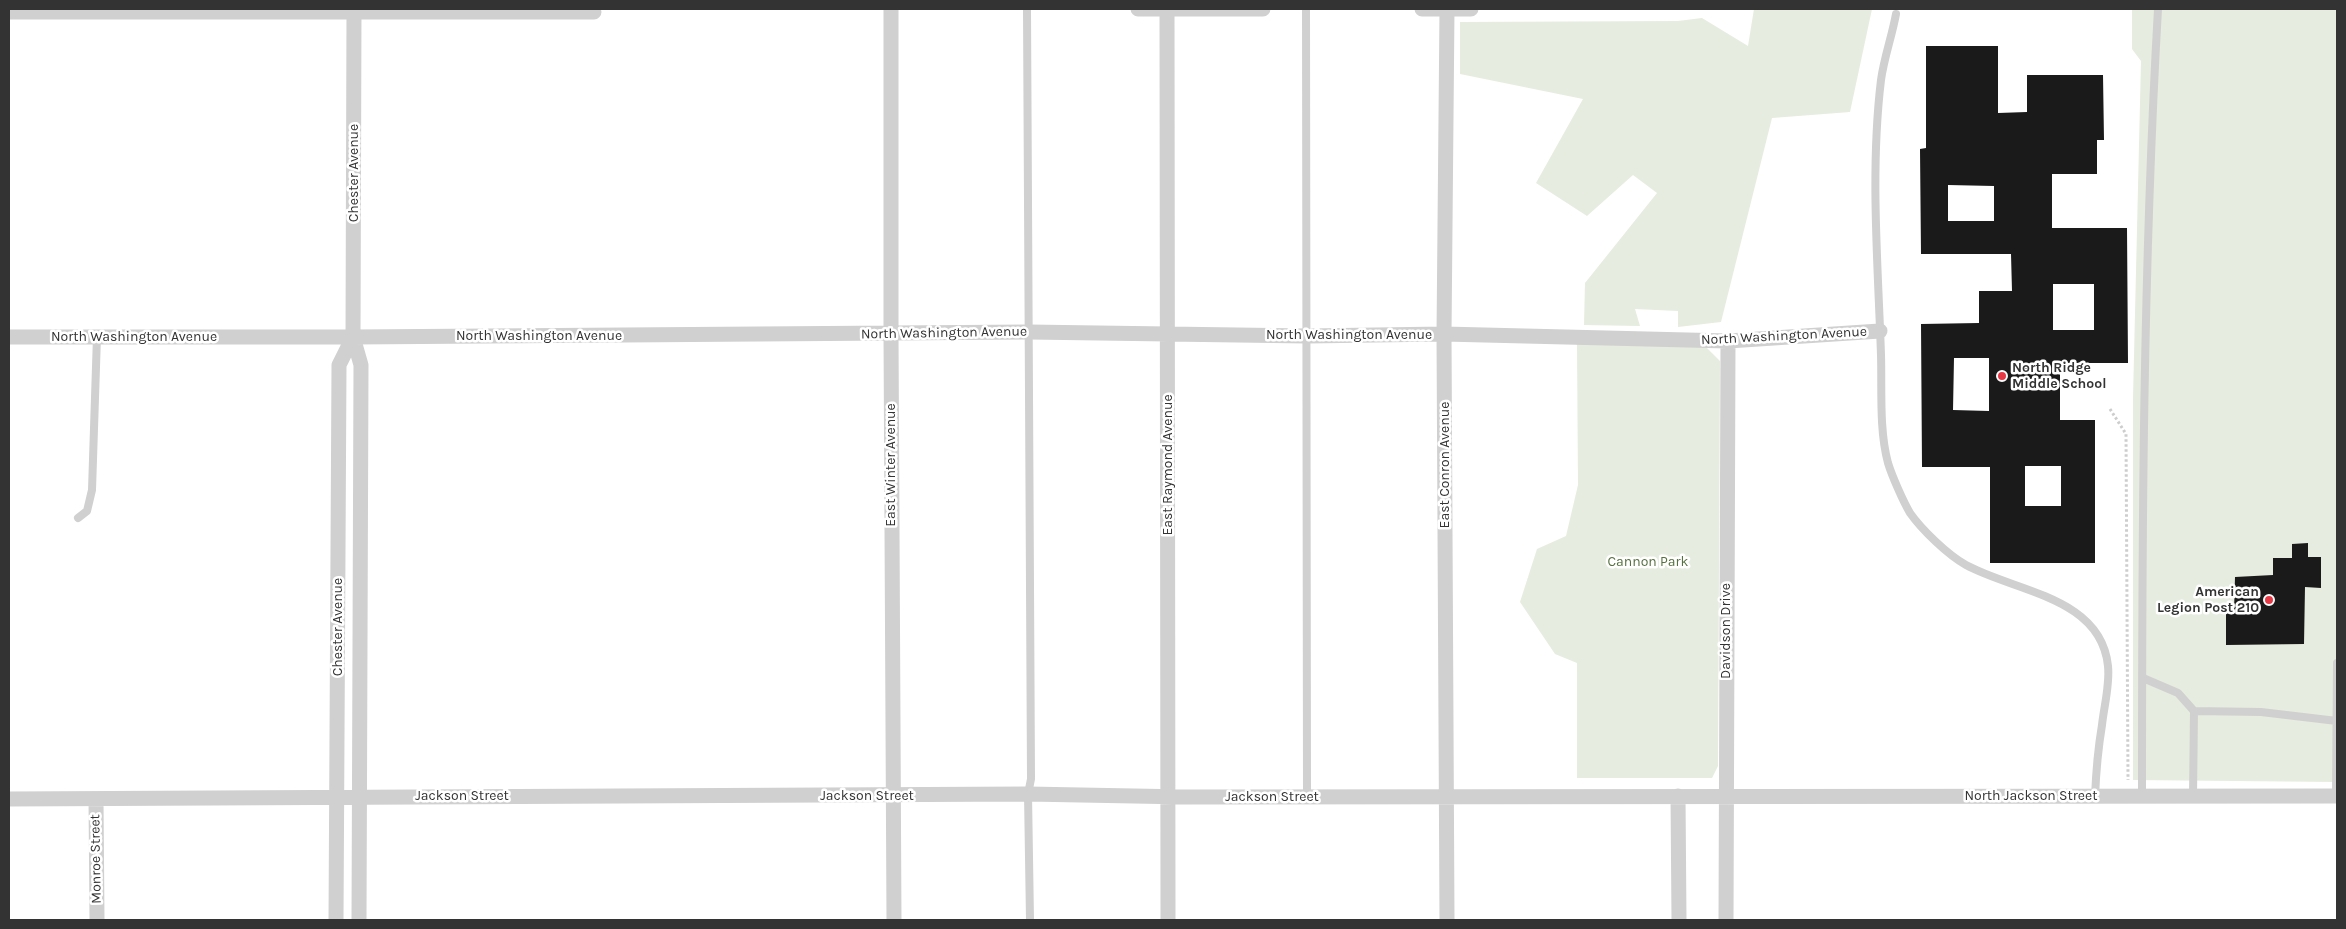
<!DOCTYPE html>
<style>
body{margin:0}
#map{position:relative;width:2346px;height:929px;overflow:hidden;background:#fff;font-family:Karla,sans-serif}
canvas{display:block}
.frame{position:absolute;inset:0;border:10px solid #333;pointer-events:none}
</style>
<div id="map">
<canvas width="2346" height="929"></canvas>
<div class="frame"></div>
</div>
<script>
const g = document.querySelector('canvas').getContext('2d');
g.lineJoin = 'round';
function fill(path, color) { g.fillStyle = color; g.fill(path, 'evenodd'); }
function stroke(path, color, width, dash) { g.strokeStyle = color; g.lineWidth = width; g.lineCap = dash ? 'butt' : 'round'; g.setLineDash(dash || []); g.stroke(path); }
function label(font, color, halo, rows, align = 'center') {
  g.font = font + ' Karla,sans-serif'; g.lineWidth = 5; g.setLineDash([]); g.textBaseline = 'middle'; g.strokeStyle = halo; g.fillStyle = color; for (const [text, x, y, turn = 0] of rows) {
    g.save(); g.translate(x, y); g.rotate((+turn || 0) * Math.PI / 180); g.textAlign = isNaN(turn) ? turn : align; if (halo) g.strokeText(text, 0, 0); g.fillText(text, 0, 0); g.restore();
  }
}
fill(new Path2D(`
 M1754,9H1872L1850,112L1772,118L1721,322L1678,327V311L1635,309L1640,326L1584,325L1585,283L1657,193L1633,175L1587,216L1536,183L1583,99L1460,74V22L1678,21L1702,18L1748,46Z
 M2132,9H2337V782L2133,780V398L2141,61L2132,49Z
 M1577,344L1705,346L1720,361L1718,766L1712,778H1577V663L1555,654L1520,602L1537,549L1566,536L1578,485Z`), '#e6ecdf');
fill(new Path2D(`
 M1926,46H1998V113L2027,112V75H2103L2104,140H2097V174H2052V228H2127L2128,363H2060V420H2095V563H1990V467H1922L1921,324L1979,323V291H2012L2011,254H1921L1920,149L1926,148ZM1948,185L1994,186V221H1948ZM2053,284H2094V330H2053ZM1954,358H1989V411L1953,410ZM2025,466H2061V506H2025Z
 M2308,543V557H2321V588L2305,587L2304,644L2226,645V613L2234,612L2235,577L2273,575V558H2292V544Z`), '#1a1a1a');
stroke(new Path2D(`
 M2110,409L2126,434L2128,780`), '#cdcdcd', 3, [2.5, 2.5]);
stroke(new Path2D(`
 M1027,9L1031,779L1028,794L1030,920
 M1306,9L1307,797
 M1896,14C1892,36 1884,58 1881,80C1870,171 1878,264 1881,355C1882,389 1879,430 1888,463C1892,476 1903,501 1910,513C1922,530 1948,555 1966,565C2016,592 2101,597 2108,666C2110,685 2104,706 2102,725C2098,749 2096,772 2095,797
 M78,518L87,511L92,490L97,336
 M2143,678L2178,693L2194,711L2261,712L2337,721
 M2336,796L2337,663
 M2142,797C2142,534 2143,271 2158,9
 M2193,797L2194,711`), '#d0d0d0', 8);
stroke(new Path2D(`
 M354,9L353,337L361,365L359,920
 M891,9V333L894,920
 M1138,9H1263
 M1422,9H1471
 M1167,10L1168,920
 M9,12H594
 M9,337H353L1029,332L1307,336L1444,334L1728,341L1880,331
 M1678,796L1679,920
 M9,799L1028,794L1187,797L2337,796
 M96,799L97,920
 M336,920L339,365L353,337
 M1447,920L1444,334L1447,9
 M1726,920L1728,341`), '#d0d0d0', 15);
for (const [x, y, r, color] of [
 [2002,376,5,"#e63946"],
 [2269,600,5,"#e63946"]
]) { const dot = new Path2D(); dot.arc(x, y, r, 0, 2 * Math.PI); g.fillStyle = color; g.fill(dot); stroke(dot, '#fff', 2); }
label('14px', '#333', '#fff', [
 ["Chester Avenue",354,173,-90],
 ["North Washington Avenue",944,333,-1],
 ["North Washington Avenue",1349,335],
 ["North Washington Avenue",539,336],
 ["North Washington Avenue",1784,336,-3],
 ["North Washington Avenue",134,337],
 ["East Winter Avenue",891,465,-90],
 ["East Raymond Avenue",1168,465,-90],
 ["East Conron Avenue",1445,465,-90],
 ["Chester Avenue",338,627,-90],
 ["Davidson Drive",1726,631,-90],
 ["Jackson Street",462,796],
 ["Jackson Street",867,796],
 ["North Jackson Street",2031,796],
 ["Jackson Street",1272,797],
 ["Monroe Street",96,859,-91]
]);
label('bold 14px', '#333', '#fff', [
 ["North Ridge",2012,368],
 ["Middle School",2012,384],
 ["American",2259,592,"right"],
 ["Legion Post 210",2259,608,"right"]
], 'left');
label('14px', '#56703f', '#fff', [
 ["Cannon Park",1648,562]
]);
</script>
